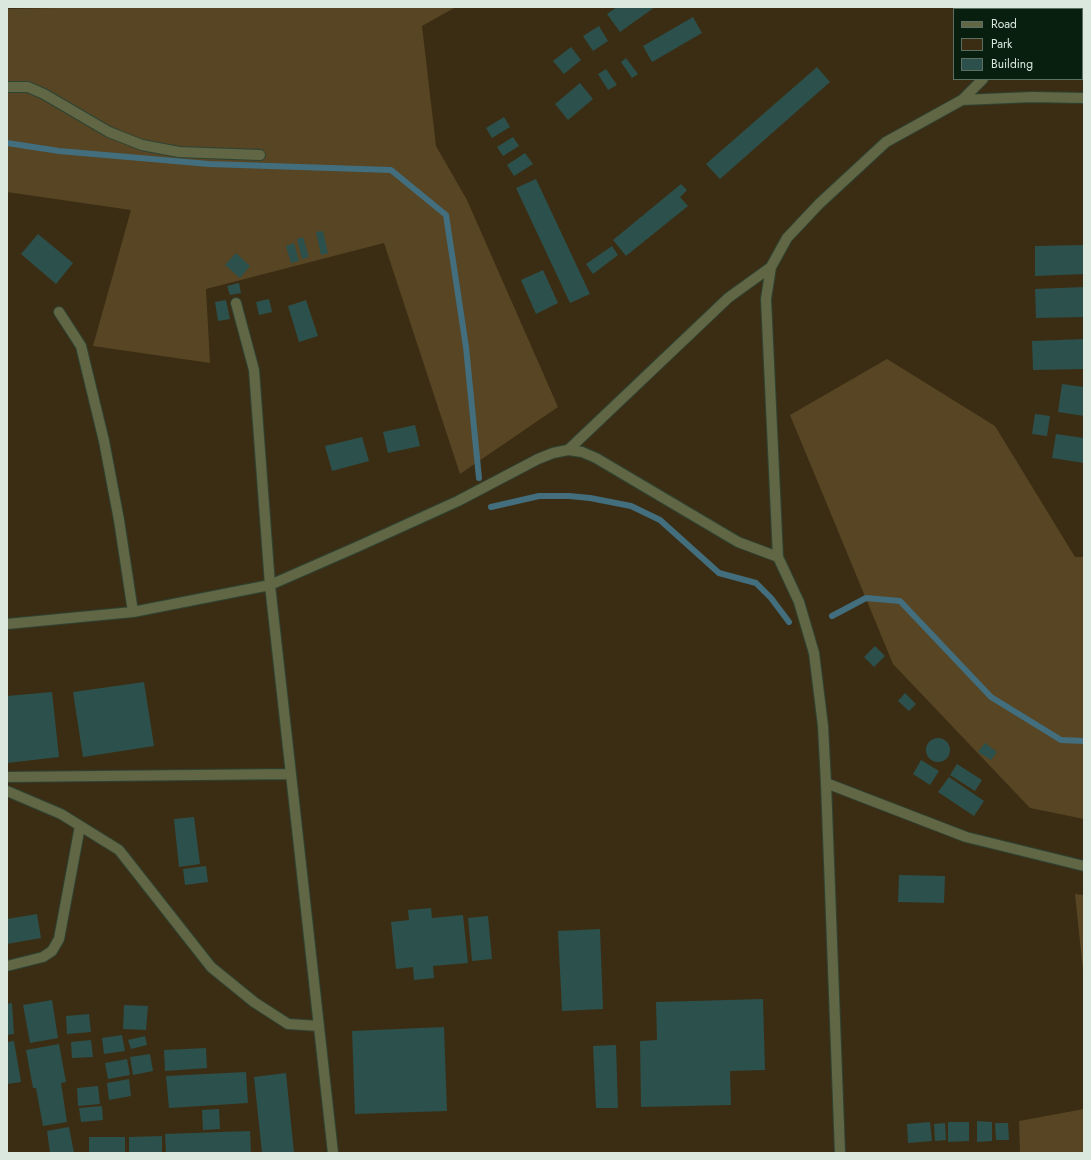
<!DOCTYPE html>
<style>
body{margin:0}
#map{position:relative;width:1091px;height:1160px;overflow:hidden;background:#122918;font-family:Jost,sans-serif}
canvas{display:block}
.frame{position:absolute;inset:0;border:8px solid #dae8dd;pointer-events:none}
.legend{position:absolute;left:953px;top:8px;width:130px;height:72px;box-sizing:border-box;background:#081f0f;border:1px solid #5c6f61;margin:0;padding:5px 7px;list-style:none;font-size:12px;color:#dae8dd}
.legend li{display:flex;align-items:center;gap:8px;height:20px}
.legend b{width:20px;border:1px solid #5c6f61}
</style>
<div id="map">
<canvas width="1091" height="1160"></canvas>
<div class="frame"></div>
<ul class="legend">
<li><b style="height:5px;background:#616745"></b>Road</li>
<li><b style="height:11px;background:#3b2d13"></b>Park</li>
<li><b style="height:11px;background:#2c504c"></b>Building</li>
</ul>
</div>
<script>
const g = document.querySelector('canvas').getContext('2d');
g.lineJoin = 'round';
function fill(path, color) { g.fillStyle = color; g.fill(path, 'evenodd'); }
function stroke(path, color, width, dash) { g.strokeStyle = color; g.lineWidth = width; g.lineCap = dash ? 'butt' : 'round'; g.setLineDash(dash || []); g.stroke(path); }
fill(new Path2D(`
 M7,7H1084V1153H7ZM954,9H1082V79H954Z`), '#3b2d13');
fill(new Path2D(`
 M103,7H456L422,26L436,146L467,200L558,407L460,474L384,243L206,289L210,363L93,346L131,210L7,192V9Z
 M887,359L995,426L1075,557H1084V819L1030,808L893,664L790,415Z
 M1075,894L1084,895V980Z
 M1084,1109V1153H1020L1019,1121Z`), '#574524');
stroke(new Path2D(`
 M7,143L59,151L209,164L391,170L446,215L466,347L479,478
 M491,507L539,496H569L590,498L631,506L660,520L719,573L756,583L771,598L789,622
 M832,616L866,598L900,601L991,697L1061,740L1084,741`), '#426e7d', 6);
fill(new Path2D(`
 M617,7H655L620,32L607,14Z
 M693,17L702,33L652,62L643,46Z
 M599,26L608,41L593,51L583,36Z
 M571,47L581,60L564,74L553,61Z
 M626,58L638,74L632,78L621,62Z
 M817,67L830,82L720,179L706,164Z
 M606,69L617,85L608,90L598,74Z
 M580,83L593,99L568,120L555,104Z
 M504,117L510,127L492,138L486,128Z
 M513,137L519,146L503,156L497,147Z
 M525,153L533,164L514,176L507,165Z
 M536,179L590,294L570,303L516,188Z
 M681,184L687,190L680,197L688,206L626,256L613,240Z
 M323,231L328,253L321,255L316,232Z
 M38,234L73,263L56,284L21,254Z
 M303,237L309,257L302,259L297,239Z
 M294,243L299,261L291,263L286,246Z
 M1084,245V274L1035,276V246Z
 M612,246L618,255L593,274L586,264Z
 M236,253L250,266L240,278L225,265Z
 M543,270L558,303L536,314L521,280Z
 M239,283L241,293L230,295L227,286Z
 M1084,287V317L1036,318L1035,289Z
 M269,299L272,312L259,315L256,302Z
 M226,300L230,319L218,321L215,302Z
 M306,300L318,336L299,342L288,306Z
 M1084,339V369L1033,370L1032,341Z
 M1062,384L1084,387V416L1058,412Z
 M1035,414L1050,416L1047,436L1032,434Z
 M415,425L420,446L388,453L383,432Z
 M1056,434L1084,438V463L1052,458Z
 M362,437L369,461L332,471L325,446Z
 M875,646L885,656L874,667L864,657Z
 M144,682L154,746L83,757L73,692Z
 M52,692L59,757L7,763V696Z
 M905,693L916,704L909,711L898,701Z
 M926 750a12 12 0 1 1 24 0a12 12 0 1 1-24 0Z
 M985,743L997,752L991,760L978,752Z
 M921,760L939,771L930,785L913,774Z
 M957,764L982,780L975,791L950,775Z
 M949,777L984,801L974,816L938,792Z
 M194,817L200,864L179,867L174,819Z
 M206,866L208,882L185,885L183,869Z
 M899,875L945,876L944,903L898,902Z
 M431,908L432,918L463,915L468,963L433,966L434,978L414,980L413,967L396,969L391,922L409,920L408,910Z
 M37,914L41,938L7,944V919Z
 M488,916L492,959L472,961L468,918Z
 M600,929L603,1009L562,1011L558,931Z
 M763,999L765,1070L730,1071L731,1105L641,1107L640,1041L657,1040L656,1002Z
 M52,1000L58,1038L30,1043L23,1005Z
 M12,1003L14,1034L7,1035V1004Z
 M124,1005L148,1006L146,1030L123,1029Z
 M89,1014L91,1032L67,1034L66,1016Z
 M444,1027L447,1111L355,1114L352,1031Z
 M122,1035L125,1051L104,1054L102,1038Z
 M145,1036L147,1045L131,1049L128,1040Z
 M91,1040L93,1057L72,1058L71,1042Z
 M14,1041L21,1082L7,1084V1042Z
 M59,1044L66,1082L61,1083L67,1122L43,1126L36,1088H33L26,1050Z
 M616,1045L618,1108H596L593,1046Z
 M206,1048L207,1068L165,1071L164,1050Z
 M150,1054L153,1071L133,1075L130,1057Z
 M127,1059L130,1075L108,1079L105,1063Z
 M246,1072L248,1103L169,1108L166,1076Z
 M286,1073L294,1153H262L254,1077Z
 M129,1079L131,1096L109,1100L107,1083Z
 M98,1086L100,1104L78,1106L77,1088Z
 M102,1106L103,1120L81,1122L79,1108Z
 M219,1109L220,1129L203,1130L202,1110Z
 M977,1121L992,1122V1141L977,1142Z
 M930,1122L932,1141L908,1143L907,1124Z
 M948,1122H969V1141L948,1142Z
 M945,1123L946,1140L935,1141L934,1124Z
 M995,1123H1008L1009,1140H996Z
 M69,1127L74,1153H50L47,1131Z
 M250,1131L251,1153H166L165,1134Z
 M162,1136V1153H129V1137Z
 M89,1137H125V1153H89Z`), '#2c504c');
const minor = new Path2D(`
 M1055,9L1057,7
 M7,87H28L44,94L109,132L142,145L179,152L260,155
 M962,100L1032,97L1084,98
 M236,303L254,370L270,585L333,1153
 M59,312L81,346L104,441L119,520L133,612
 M568,450L728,298L771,267
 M7,624L133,612L270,585L359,546L458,501L538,459L553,453L568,450L582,452L596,458L738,542L778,557
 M7,777L291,774
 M826,783L966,837L1084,866
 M7,791L61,814L119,850L211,967L254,1002L288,1024L319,1026
 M7,966L43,957L52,951L59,939L80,826
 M840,1153L826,783L823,726L814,653L799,602L778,557L766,299L771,267L787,238L819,204L886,142L962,100L983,79`);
stroke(minor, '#2e4434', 12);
stroke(minor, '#616745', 10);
</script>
